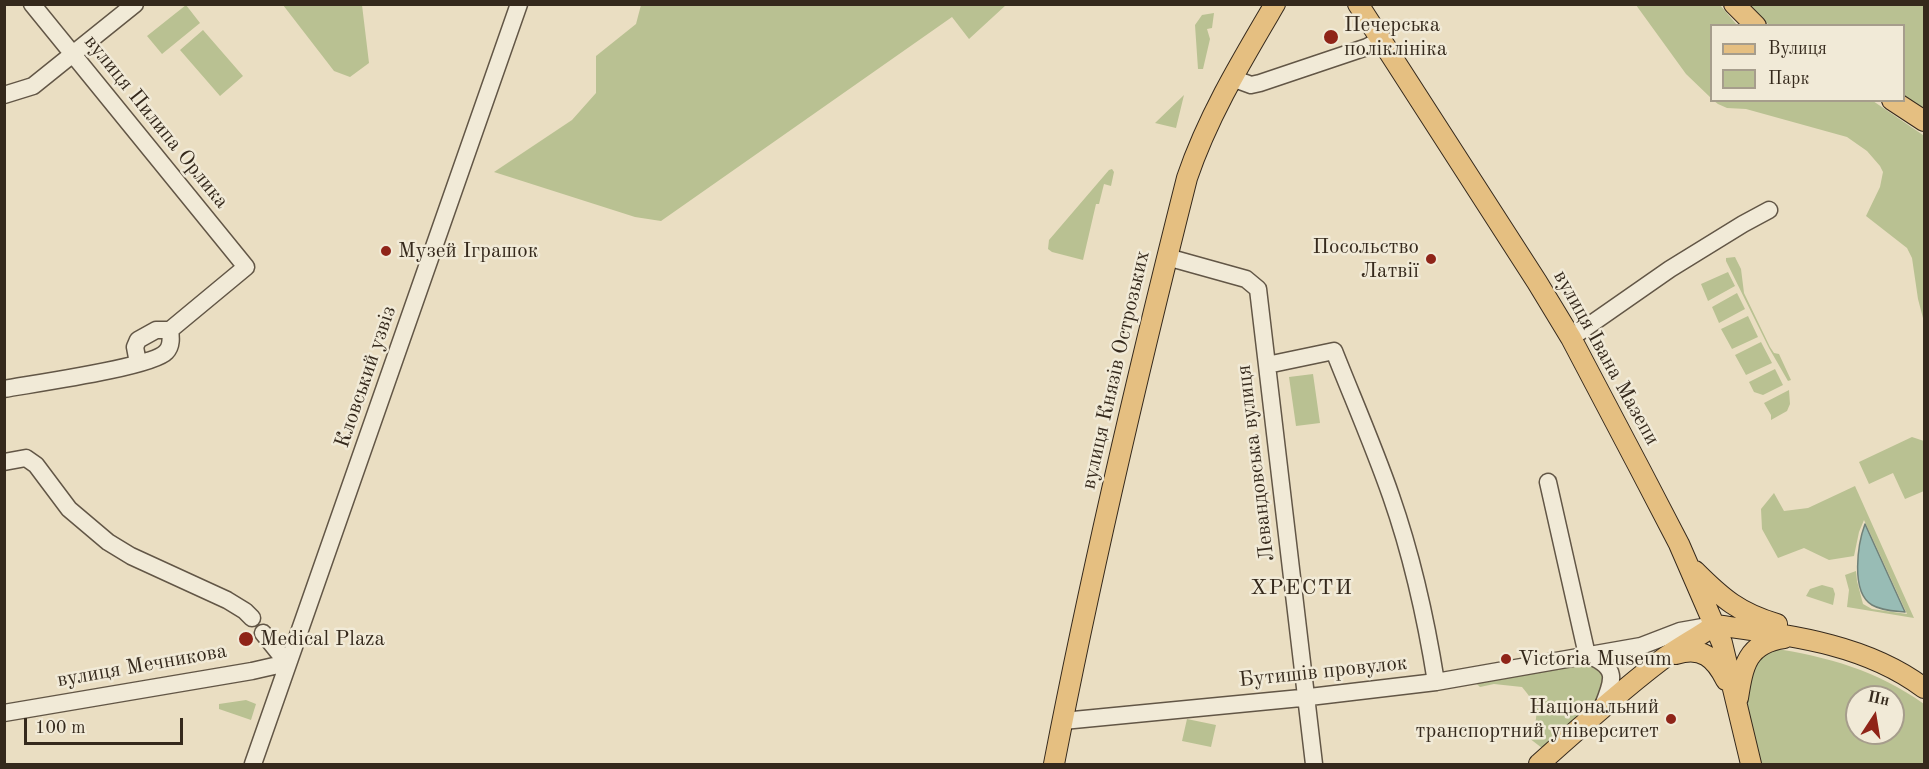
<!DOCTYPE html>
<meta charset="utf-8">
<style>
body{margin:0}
#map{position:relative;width:1929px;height:769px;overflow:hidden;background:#eadec2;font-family:"Old Standard TT",serif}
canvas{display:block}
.frame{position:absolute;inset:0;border:6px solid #35291c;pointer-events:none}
.legend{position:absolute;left:1710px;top:24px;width:195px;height:78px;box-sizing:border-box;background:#f1ead7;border:2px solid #a69d8c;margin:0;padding:8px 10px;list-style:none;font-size:18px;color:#35291c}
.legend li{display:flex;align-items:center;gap:12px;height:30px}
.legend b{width:30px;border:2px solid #a69d8c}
.north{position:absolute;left:1845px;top:685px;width:60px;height:60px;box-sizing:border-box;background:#f1ead7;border:2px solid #a69d8c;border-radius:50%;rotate:12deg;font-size:16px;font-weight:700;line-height:24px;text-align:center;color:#35291c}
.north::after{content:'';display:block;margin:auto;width:21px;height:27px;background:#8f2418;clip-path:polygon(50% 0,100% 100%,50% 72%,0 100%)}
.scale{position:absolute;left:24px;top:718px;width:159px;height:27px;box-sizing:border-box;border:3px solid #35291c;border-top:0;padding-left:8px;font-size:18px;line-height:21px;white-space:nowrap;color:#35291c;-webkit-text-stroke:4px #f1ead7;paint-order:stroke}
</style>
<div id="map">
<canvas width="1929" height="769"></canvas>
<div class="frame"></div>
<ul class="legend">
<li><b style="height:8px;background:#e5bf81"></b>Вулиця</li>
<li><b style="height:16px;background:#b9c192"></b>Парк</li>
</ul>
<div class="north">Пн</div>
<div class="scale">100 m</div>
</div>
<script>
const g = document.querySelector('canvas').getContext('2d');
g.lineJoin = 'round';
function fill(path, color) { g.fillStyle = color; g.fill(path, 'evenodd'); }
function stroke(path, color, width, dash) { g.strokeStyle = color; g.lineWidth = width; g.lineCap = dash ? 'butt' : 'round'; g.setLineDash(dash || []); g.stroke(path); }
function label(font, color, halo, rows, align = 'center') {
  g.font = font + ' "Old Standard TT",serif'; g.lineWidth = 5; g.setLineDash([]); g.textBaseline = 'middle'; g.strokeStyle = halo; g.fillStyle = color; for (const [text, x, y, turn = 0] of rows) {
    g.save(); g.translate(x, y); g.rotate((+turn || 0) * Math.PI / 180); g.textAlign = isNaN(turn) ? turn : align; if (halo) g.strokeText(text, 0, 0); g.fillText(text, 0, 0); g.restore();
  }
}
fill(new Path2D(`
 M186,5L200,23L162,54L147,36Z
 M283,5H362L369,63L350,77L334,71Z
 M641,5V4L1006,5L969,39L952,17L661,221L635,217L494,172L572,120L596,93V56L636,24Z
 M1636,5H1720L1737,25L1712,26L1711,98L1686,74Z
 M1744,5H1924V109L1904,95V26L1770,25L1752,14Z
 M1214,13L1212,28L1207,29L1210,39L1203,69H1198L1195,25L1202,15Z
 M203,30L243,76L220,96L180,50Z
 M1184,95L1176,128L1155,123Z
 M1714,101H1873L1923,135L1924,322L1918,299L1912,258L1907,248L1866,216L1880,187L1883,172L1880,166L1867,151L1847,137L1746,109L1727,108L1718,104Z
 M1112,169L1114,172L1111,186L1104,184L1099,204H1096L1083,260L1052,252L1048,249L1049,240L1109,170Z
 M1735,257L1741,269L1744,293L1770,347L1774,353L1779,354L1791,380L1788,381L1769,348L1726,261V258Z
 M1728,272L1735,286L1708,301L1701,284Z
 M1737,293L1745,309L1719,323L1712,307Z
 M1748,316L1758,337L1732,349L1721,329Z
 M1761,342L1772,363L1746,375L1735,355Z
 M1775,369L1783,385L1763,395L1754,392L1749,382Z
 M1313,374L1320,423L1296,426L1289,377Z
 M1789,390L1790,404L1787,411L1771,420V415L1764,403Z
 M1912,437L1924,441V491L1905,499L1893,473L1869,484L1859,462Z
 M1855,486L1914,618L1847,607L1849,590L1845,575L1856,571L1857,581L1863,604L1872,609L1907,614L1864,520L1859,532L1854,556L1829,560L1804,548L1778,558L1762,529L1761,509L1774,493L1784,511L1808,508Z
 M1822,585L1833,588L1835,594L1833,605L1806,596L1810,589Z
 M1771,648C1829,657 1876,670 1924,704V764H1762C1756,741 1733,676 1755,658C1759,654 1766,651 1771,648ZM1857,697H1893V733H1857Z
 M1580,661L1595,664L1606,674L1594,708L1542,748L1529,738C1541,715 1538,706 1522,687L1494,684L1480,687L1475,682Z
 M246,700L256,704L251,720L219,709V704Z
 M1187,719L1216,725L1211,747L1182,741Z`), '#b9c192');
const water = new Path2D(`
 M1865,524L1905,612C1895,611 1882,611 1872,605C1850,592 1858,543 1865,524Z`);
fill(water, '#98bcb5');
stroke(water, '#708178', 1.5);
const minor = new Path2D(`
 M32,4L246,267L170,330H156L138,340L135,347L138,363
 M1232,78L1251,85L1260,83L1367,47L1380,40
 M4,95L33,86L135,4
 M1167,257L1246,279L1258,289L1314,764
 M1571,338L1670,269L1743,224L1769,210
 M1267,365L1334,351C1353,399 1374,447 1391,496C1412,556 1426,619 1436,682
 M4,389C31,384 153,367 166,352C172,346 171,337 170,330
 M4,462L26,458L36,465L69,509L108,542L131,556L227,600L245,611L252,618
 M1548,482L1587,655
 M263,633L287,663
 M1587,655C1620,667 1613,681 1602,708
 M4,713L252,671L287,663
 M1063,721L1301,698L1436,682L1641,646L1680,631L1714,625
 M253,764L519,4`);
const major = new Path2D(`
 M1358,4L1537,282L1571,338L1641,471L1679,544L1722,643L1751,764
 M1734,4L1756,26
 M1892,100L1924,121
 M1695,571C1722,598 1739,613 1777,624
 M1715,625C1787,635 1864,643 1924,688
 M1676,654C1702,646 1715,658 1726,680
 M1738,698C1743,666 1747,643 1784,638
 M1054,764C1092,568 1138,372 1187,178C1208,116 1242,60 1275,4
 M1539,764C1578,729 1618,693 1660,661C1677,648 1697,638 1715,625`);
stroke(minor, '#625646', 19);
stroke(major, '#35291c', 22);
stroke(minor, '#f1ead7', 16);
stroke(major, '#e5bf81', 20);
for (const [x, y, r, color] of [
 [1331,37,8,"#8f2418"],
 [386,251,6,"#8f2418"],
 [1431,259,6,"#8f2418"],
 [246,639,8,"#8f2418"],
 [1506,659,6,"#8f2418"],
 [1671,719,6,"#8f2418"]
]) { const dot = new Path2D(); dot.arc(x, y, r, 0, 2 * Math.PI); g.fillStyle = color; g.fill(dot); stroke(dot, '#f1ead7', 2); }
label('21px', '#35291c', '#f1ead7', [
 ["Печерська",1344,25],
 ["поліклініка",1344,49],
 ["Посольство",1419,247,"right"],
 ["Латвії",1419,271,"right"],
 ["Музей Іграшок",398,251],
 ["Medical Plaza",260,639],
 ["Victoria Museum",1518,659],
 ["Національний",1659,707,"right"],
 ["транспортний університет",1659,731,"right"]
], 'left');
label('21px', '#35291c', '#f1ead7', [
 ["вулиця Пилипа Орлика",156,122,51],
 ["вулиця Івана Мазепи",1606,358,61],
 ["вулиця Князів Острозьких",1116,370,-77],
 ["Кловський узвіз",366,377,-71],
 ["Левандовська вулиця",1256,463,-97],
 ["вулиця Мечникова",142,666,-10],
 ["Бутишів провулок",1323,672,-6]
]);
g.letterSpacing = '1.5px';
label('22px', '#35291c', '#f1ead7', [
 ["ХРЕСТИ",1302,588]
]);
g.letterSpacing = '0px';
</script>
